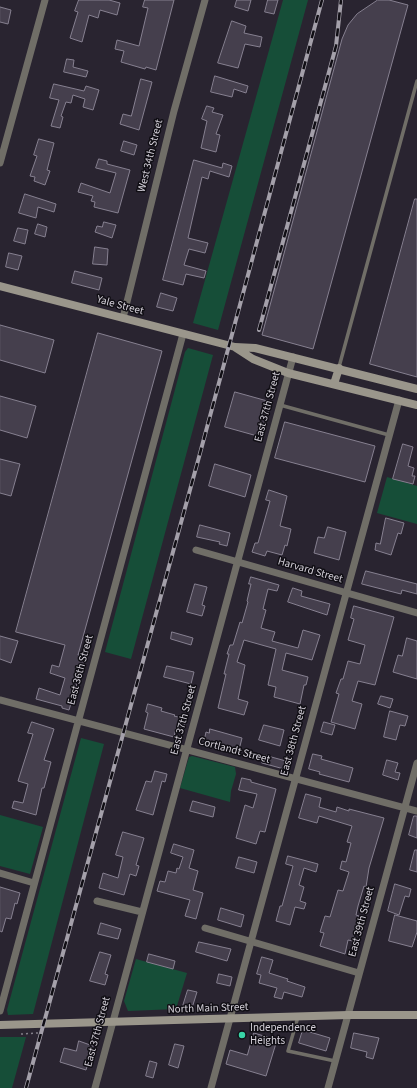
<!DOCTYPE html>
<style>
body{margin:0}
canvas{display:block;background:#292430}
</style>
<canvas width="417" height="1088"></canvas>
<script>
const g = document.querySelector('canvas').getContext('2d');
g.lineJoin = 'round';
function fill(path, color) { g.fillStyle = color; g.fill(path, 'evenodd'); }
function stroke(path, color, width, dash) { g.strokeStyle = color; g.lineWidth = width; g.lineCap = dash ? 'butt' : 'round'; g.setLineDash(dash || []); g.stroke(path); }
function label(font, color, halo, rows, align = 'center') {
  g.font = font + ' "Source Sans 3",sans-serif'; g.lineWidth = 3; g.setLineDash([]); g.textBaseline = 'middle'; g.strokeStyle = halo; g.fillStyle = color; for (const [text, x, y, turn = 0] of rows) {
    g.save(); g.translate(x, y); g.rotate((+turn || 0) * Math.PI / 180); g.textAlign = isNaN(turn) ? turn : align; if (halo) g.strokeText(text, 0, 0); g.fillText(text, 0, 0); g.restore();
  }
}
fill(new Path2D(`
 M283,0H308L218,330L193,323Z
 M188,348L213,355L131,659L105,652L185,352Z
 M387,477L417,486V524L377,513Z
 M81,738L104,744L33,1014L8,1015L7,1010Z
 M192,756L235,767L236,774L231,791L230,802L180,788L189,757Z
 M0,815L43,827L30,874L0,866Z
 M136,959L187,973L176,1009L128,1011L124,1001Z
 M0,1037H26L12,1088H0Z`), '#164e38');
const building = new Path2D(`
 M79,0H109L120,3L117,15L100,10L98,18L89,15L82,42L70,38L78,12L75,11Z
 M145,0H174L156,70L146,67L145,69L121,62L124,51L115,49L117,40L139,46L148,8L143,7Z
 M237,0H251L248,11L235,7Z
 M268,0H278L274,14L265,12Z
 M378,0H389L408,5L313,349L262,335L342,39L348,25L357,14Z
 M0,7L11,10L8,24L0,22Z
 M232,21L246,26L244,33L262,37L260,47L245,44L238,68L218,63Z
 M67,59L74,60L73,67L88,71L86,77L64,72Z
 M215,76L248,86L246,93L234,89L232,97L211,92Z
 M141,79L152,82L139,130L120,124L123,114L131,116Z
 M54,84L84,91L86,86L99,90L93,110L83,107L85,99L73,95L71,103L66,102L61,116L63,117L60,128L51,126L59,100L50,98Z
 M207,106L214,108L212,112L223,115L216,134L220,135L216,152L201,148L207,121L202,119Z
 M39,139L54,143L47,170L50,171L45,185L34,181L35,177L30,176L37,156L34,155Z
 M124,141L137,145L134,155L121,151Z
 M99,159L107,161V164L130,170L118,213L94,207L95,202L91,201L93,196L78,192L81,183L110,193L116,173L96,168Z
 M194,160L222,168L223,163L232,166L229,177L210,171L208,179L202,177L188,238L208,243L205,253L189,249L184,265L206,271L204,278L186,274L183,285L163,280Z
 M25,194L56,204L54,212L38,207L36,218L19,213Z
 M415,199H417V377L370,364Z
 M104,222L116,225L112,238L95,232L97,226L102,227Z
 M38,224L47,227L45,237L35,234Z
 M18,228L28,230L25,244L14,241Z
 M95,247L108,249L107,265L93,264Z
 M9,253L22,256L18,270L6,267Z
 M75,271L102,278L99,290L72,283Z
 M161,293L177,298L173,311L157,307Z
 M0,325L54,340L45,373L0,360Z
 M98,333L162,351L78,655L85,657L69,710L62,708V706L36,699L39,688L60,695L65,678L50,673L52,665L59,667L65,645L16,632Z
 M235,392L271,402L261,437L225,427Z
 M0,396L36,406L27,438L0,430Z
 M285,422L375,446L365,482L275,458Z
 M403,444L413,447L408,466L414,468L412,476H415L413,484L393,479Z
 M0,459L20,464L11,496L0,493Z
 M215,464L251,475L245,497L209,486Z
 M269,490L287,496L280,526L291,529L287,546L285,545L282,555L267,551L265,556L252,552L255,543H258L270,501L266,500Z
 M386,518L404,523L401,534L398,533L391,555L375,550L376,543L380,544Z
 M200,525L230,533L227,546L219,544L220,542L197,537Z
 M328,527L346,532L339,560L314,553L318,537L324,538Z
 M366,571L417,584V594L402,590L401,594L362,584Z
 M251,577L279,585L277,591L268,589L263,609L266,610L261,628L275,632L272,641L298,648L303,630L320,635L312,660L286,653L282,670L308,677L306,685H304L300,704L274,697L276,687L268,685L276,649L244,640L237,662L245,665L238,699L248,702L244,715L218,708L226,674H224L229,654H227L230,645H233L240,622L242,623L248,602L247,601L251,584H249Z
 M195,584L207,587L202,605L205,606L202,616L187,612Z
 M293,588L302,591L301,596L330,604L327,615L288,602Z
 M354,606L394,617L375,685L358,681L352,701L362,704L355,729L331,722L339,694L336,693L341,679H343L348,661L360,664L365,645L348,640L354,619L351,618Z
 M172,632L193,638L191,645L171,639Z
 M0,636L18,641L11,663L0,659Z
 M407,638L417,641V679L393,672L398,655L402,656Z
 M167,666L194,672L191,684L164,677Z
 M381,696L393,699L390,708L378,704Z
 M148,704L162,708L161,711L175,715L174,716L186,719L183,729L176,728L174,737L144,729L148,713L146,712Z
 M390,711L408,716L405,726L400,725L396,740L384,737Z
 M32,722L54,729L44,760L51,762L44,788H42L36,815L12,808L14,801L23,803L28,784L18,781L33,734L28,733Z
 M324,722L335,725L332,735L321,732Z
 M264,725L284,730L280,746L259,740Z
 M210,729L242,738L239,750L204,741L206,732L209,733Z
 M313,754L322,756L321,759L353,768L349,782L319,774L320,772L309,769Z
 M264,755L286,761L284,769L262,763Z
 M387,760L398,763L395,772L400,773L398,780L383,775Z
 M155,771L167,774L165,782L162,781L153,815L136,810L146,781L151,782Z
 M242,778L251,780V782L276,789L265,832L260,831L256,844L236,838L245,805L253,808L257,794L239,790Z
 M306,794L321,798L319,807L336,812L337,807L349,811V809L384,818L369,868L366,887L364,886L358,906L356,915L359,916L353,941L348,940L345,954L320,946L324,933L320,932L325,916L330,917L338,890L343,891L349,872L340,869L342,861L346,862L351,843L347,842L352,826L319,816L317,823L299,818Z
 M193,801L215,807L213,817L190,811Z
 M414,816H417V838L409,835Z
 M123,832L144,838L136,865L139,866L136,876L130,874L124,895L99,888L103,873L118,878L123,857L116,855Z
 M174,844L194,850L189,868L198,871L193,890L203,893L196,919L185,916L190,900L157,891L160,881L165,882L168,871L176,873L177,868L179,869L183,857L171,853Z
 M415,850H417V872L410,870Z
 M288,856L318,864L316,872L304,868L299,885L304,887L300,901L306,903L304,909L295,907L290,925L276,921L280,906H282L293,866L286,864Z
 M239,857L257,862L254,873L236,868Z
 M395,884L411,889L409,897L405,896L399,915L388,911Z
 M0,887L20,893L17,904L15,903L11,919L6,918L2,932L0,931Z
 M221,908L244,915L241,927L218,920Z
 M395,915L417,921V932L412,947L389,941Z
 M101,923L121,929L118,939L98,934Z
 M199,942L231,949L227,961L196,952Z
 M100,952L111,955L105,974L108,975L105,985L90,981Z
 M149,954L175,961L173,969L147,962Z
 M262,957L273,960L269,973L288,979L287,981L305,987L302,997L284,992L282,999L274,997L277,988L259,983L261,975L257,974Z
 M219,974L232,977L230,986L217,983Z
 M188,990L197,992L192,1008L183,1006Z
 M303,1030L330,1038L326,1051L299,1043Z
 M254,1033L277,1040L266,1076L226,1064L230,1050L247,1055Z
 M354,1033L379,1038L373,1059L366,1057L367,1052L351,1048Z
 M79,1041L93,1046L86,1070L60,1062L64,1048L76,1051Z
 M175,1044L184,1046L178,1068L169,1065Z
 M150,1061L157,1063L153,1078L146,1076Z`);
fill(building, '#453f4d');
stroke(building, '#868090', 1);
stroke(new Path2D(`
 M21,1034L38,1033`), '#837f89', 1.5, [2, 3]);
stroke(new Path2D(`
 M339,367L417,81
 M280,405L389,435
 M298,1017L288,1051L335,1061`), '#706e67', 3.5);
stroke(new Path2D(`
 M0,163L45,0
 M123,318L174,111L205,0
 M196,550L417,613
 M0,700L417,811
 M0,873L34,883
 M97,901L142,912
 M205,928L359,973
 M0,1011L183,334
 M95,1088L293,357
 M211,1088L399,400
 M328,1088L417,763`), '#706e67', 7);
stroke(new Path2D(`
 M0,286L235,347L255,348L417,389
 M236,348L253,359L288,373L417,405
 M334,384L339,368
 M0,1025L348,1015H417`), '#9a968b', 8);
const rail = new Path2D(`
 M259,330L336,46L341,0
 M26,1088L199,457L322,0`);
stroke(rail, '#a4a0aa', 4);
stroke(rail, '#100e14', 2.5, [8]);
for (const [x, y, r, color] of [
 [242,1035,4,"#38d4a6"]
]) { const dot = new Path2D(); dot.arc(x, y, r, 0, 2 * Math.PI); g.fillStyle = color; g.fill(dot); stroke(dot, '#100e14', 1.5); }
label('11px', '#d5d1da', '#100e14', [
 ["West 34th Street",151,156,-76],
 ["Yale Street",120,306,15],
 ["East 37th Street",268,407,-75],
 ["Harvard Street",310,571,16],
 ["East 36th Street",81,670,-75],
 ["East 37th Street",184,720,-75],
 ["East 38th Street",294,741,-75],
 ["Cortlandt Street",234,751,15],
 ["East 39th Street",362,922,-75],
 ["North Main Street",208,1009,-2],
 ["East 37th Street",98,1032,-75]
]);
label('11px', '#d5d1da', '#100e14', [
 ["Independence",250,1029],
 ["Heights",250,1042]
], 'left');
</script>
